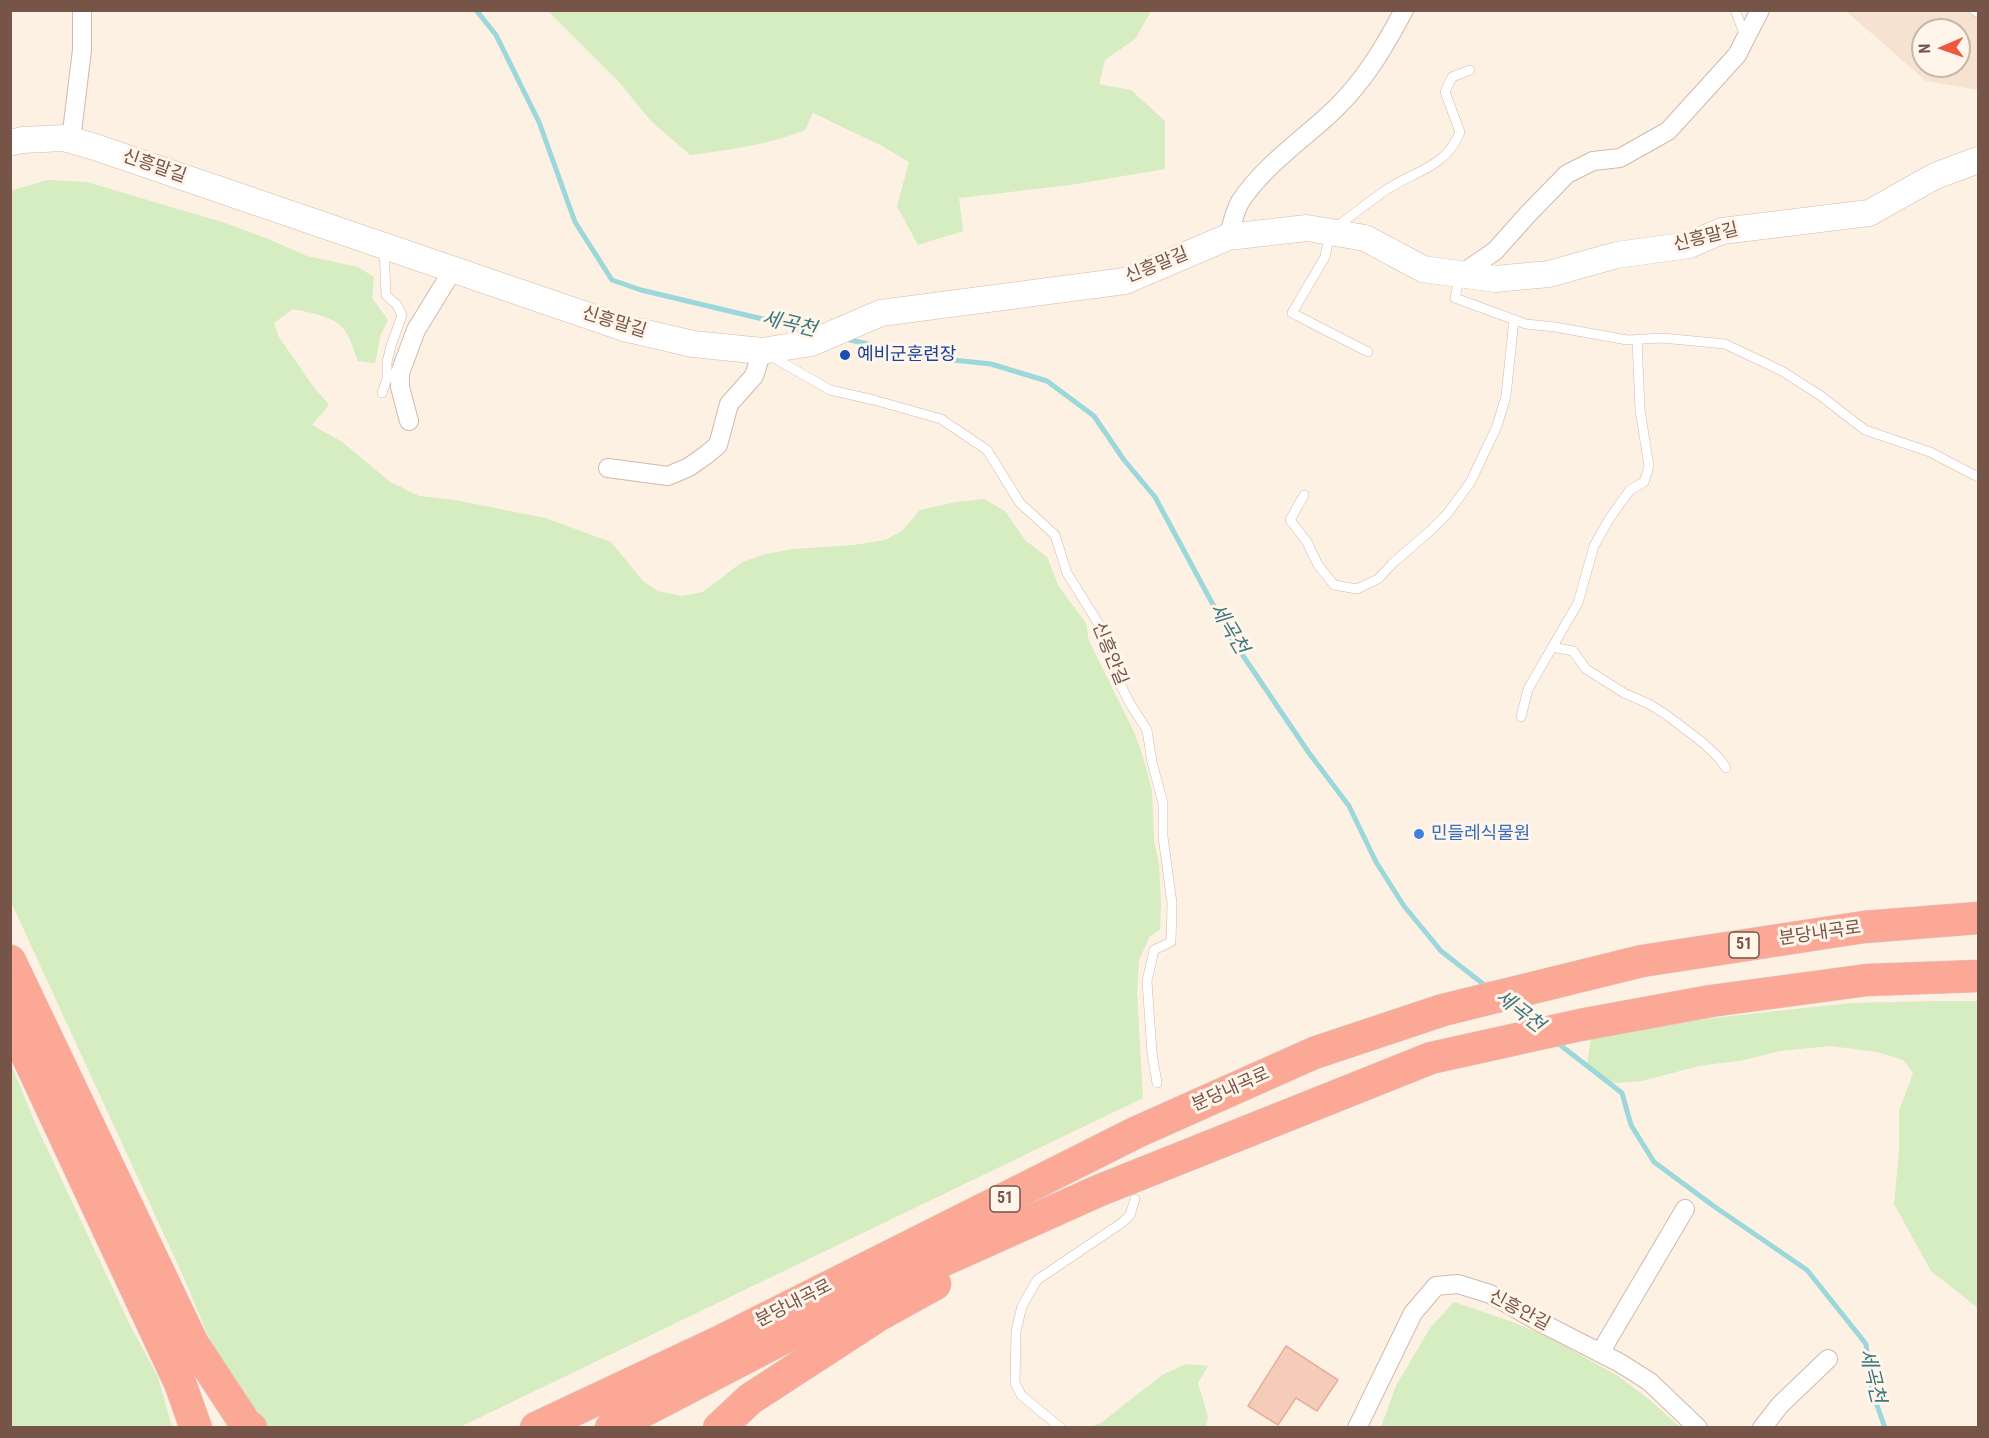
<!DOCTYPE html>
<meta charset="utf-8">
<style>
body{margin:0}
#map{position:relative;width:1989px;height:1438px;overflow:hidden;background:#fdf1e3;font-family:"Roboto Condensed",sans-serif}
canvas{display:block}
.frame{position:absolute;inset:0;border:12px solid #775448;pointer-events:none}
.north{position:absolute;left:1911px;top:18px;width:60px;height:60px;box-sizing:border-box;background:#fff5eb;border:2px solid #c9b5aa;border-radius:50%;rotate:268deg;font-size:16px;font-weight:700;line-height:24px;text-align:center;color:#775448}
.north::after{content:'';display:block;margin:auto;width:21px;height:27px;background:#ee5842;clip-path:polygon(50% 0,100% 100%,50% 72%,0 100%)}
</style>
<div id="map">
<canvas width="1989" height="1438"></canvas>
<div class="frame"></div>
<div class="north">N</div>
</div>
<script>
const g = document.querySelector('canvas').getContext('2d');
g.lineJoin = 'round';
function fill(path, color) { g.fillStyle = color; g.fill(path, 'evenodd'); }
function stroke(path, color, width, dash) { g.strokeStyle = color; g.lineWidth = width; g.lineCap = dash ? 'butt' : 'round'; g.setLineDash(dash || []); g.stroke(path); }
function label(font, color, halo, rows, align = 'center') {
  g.font = font + ' "Roboto Condensed","Noto Sans KR",sans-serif'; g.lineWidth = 6; g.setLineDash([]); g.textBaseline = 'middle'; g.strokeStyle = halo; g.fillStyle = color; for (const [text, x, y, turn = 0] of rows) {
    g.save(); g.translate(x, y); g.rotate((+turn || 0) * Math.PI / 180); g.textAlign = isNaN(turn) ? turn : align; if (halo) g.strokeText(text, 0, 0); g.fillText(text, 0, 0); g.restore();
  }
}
fill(new Path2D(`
 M1846,11H1978V90L1926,81ZM1923,30H1959V66H1923Z`), '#f6e2d1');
fill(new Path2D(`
 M548,11H1151L1135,39L1105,60L1099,84L1131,90L1165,121V169L1070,185L959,198L963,231L918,245L897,206L909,162L882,146L813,113L805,130C766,145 731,150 690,155L651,121L619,82Z
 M47,180L87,182L225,223L266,238L307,256L358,267L374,277L372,298L388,320L381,334L375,363L358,361C354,352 352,342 347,334C338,316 311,313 293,309L274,323L279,337L312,385L329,405L312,425L342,442L389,481L419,496L455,500L545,518L611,542L643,581L658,591L682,596L703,592L742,562L766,554L793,549L854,545L885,540L902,531L920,510L956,502L984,499L1005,511L1025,540L1047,557L1059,587L1086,623L1089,641L1135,734L1143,757L1152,790L1154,840L1159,864L1161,904L1160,930L1150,936L1139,960L1137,993L1143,1098L460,1427H264L218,1360L184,1278L11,902L10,191Z
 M1939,1001H1978V1308L1931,1271L1894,1204L1899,1151V1111L1913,1073L1903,1060L1877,1052L1830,1046L1780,1051L1744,1060L1699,1066L1642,1081L1616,1083L1596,1075L1587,1065L1591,1038L1704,1019L1850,1003Z
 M10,1061L35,1123L130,1325L158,1377L172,1427H11Z
 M1454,1302L1513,1322L1550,1338L1618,1376L1650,1400L1680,1427H1381L1396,1386L1430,1328Z
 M1186,1364L1208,1366L1198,1383L1208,1417L1206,1427H1090L1101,1423L1162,1375Z`), '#d6ecc1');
stroke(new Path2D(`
 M476,10L496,35L539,122L575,222L612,280L641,290L813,331
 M846,339L925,357L991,364L1047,381L1094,416L1124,460L1155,497L1231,638L1309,753L1349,806L1376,862L1404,906L1441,951L1487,987
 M1511,1006L1534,1024
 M1555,1041L1622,1093L1631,1125L1654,1162L1715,1207L1807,1270L1866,1344L1872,1391L1885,1428`), '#9cd7db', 5);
const building = new Path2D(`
 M1286,1346L1338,1380L1317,1411L1296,1398L1278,1425L1248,1406Z`);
fill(building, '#f5ccb9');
stroke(building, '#e8b099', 1.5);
const lane = new Path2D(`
 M1735,10L1745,36
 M1974,10L1978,13
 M1460,275L1455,298L1526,324L1555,327L1627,340L1662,338L1725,344L1782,371L1821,396L1865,430L1930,452L1978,477
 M1368,352L1292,313L1325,257L1330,232C1348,218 1366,204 1386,190C1414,171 1446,168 1460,132L1445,92L1452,77L1470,70
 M771,356L830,390L874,400L941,419L987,450L1020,503L1055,535L1067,573L1100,626L1111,665L1129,702L1147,730L1152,762L1163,803V837L1172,903L1171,942L1154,950L1147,981L1152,1053L1157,1083
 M382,393L387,379V362L391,346L402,315L397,305L386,295L384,247
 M1304,495L1290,520L1307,542L1318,565L1334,585L1357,589L1378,579L1393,563L1430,531L1447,514L1470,483L1497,426L1506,396L1514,319
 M1552,647L1573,651L1586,669L1624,693L1649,704L1665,714L1702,742L1718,757L1726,768
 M1521,717L1528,689L1578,603L1594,546L1608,521L1619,505L1630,490L1644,482L1649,466L1640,410L1637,339
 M1061,1428L1021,1395L1015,1383L1016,1331L1022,1306L1037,1280L1123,1222L1130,1215L1135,1199`);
const street = new Path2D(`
 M71,140L82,50V10
 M1228,237C1232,226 1234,212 1240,202C1264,165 1304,139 1335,109C1365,80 1385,46 1404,10
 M1460,275L1495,251L1528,214L1567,174L1593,161L1620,158L1668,131L1737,55L1760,10
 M409,421L400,387V373L416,330L454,268
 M608,468L668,476L689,467L706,455L718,445L729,404L754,376L762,351
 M1600,1353L1685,1209
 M1357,1428L1413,1313L1436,1286L1458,1284L1490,1294L1536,1320L1620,1363L1650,1382L1698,1428
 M1762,1428L1780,1405L1828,1359`);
const secondary = new Path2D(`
 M10,143L22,140L64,138L95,147L624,328L693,344L762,351L811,343L881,313L1125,281L1228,237L1307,228L1365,238L1423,269L1495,279L1549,274L1617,255L1689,245L1722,231L1869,213L1935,176L1978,160`);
const highway = new Path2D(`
 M10,961L193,1344L245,1423L251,1428
 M10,1019L180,1383L196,1428
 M536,1428L719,1342L1137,1132L1314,1053L1443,1010L1642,961L1864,927L1978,918
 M611,1428L864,1296L1098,1191L1431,1058L1580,1025L1711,1001L1867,980L1978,976
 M719,1428L750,1399L879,1315L935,1284`);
stroke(lane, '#d2b9ac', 10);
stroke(street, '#d2b9ac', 20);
stroke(secondary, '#d5b9a9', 27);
stroke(highway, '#d9cfcc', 33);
stroke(lane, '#fff', 9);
stroke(street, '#fff', 18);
stroke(secondary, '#fff', 26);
stroke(highway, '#fba897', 32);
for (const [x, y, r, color] of [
 [845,355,6,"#1a4fb4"],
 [1419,834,6,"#3f7fe0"]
]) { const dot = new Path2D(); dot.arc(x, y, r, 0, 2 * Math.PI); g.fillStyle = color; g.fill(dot); stroke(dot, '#fff5eb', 2); }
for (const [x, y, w] of [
 [1744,945,30],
 [1005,1199,30]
]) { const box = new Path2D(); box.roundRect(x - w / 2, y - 13, w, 26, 4.5); g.fillStyle = '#fff5eb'; g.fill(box); stroke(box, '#775448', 1.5); }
label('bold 16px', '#775448', null, [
 ["51",1744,945],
 ["51",1005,1199]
]);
label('18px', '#775448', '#fff5eb', [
 ["신흥말길",154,167,19],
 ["신흥말길",1706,238,-14],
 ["신흥말길",1157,266,-22],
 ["신흥말길",614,323,17],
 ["신흥안길",1109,654,68],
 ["분당내곡로",1820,934,-8],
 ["분당내곡로",1231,1090,-24],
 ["분당내곡로",794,1304,-27],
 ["신흥안길",1519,1311,28]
]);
label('18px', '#164399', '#fff5eb', [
 ["예비군훈련장",857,355]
], 'left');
label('18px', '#366cbe', '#fff5eb', [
 ["민들레식물원",1431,834]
], 'left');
label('italic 20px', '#3a787e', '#fff5eb', [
 ["세곡천",789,325,13],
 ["세곡천",1228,629,59],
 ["세곡천",1519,1012,38],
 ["세곡천",1871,1376,76]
]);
</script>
